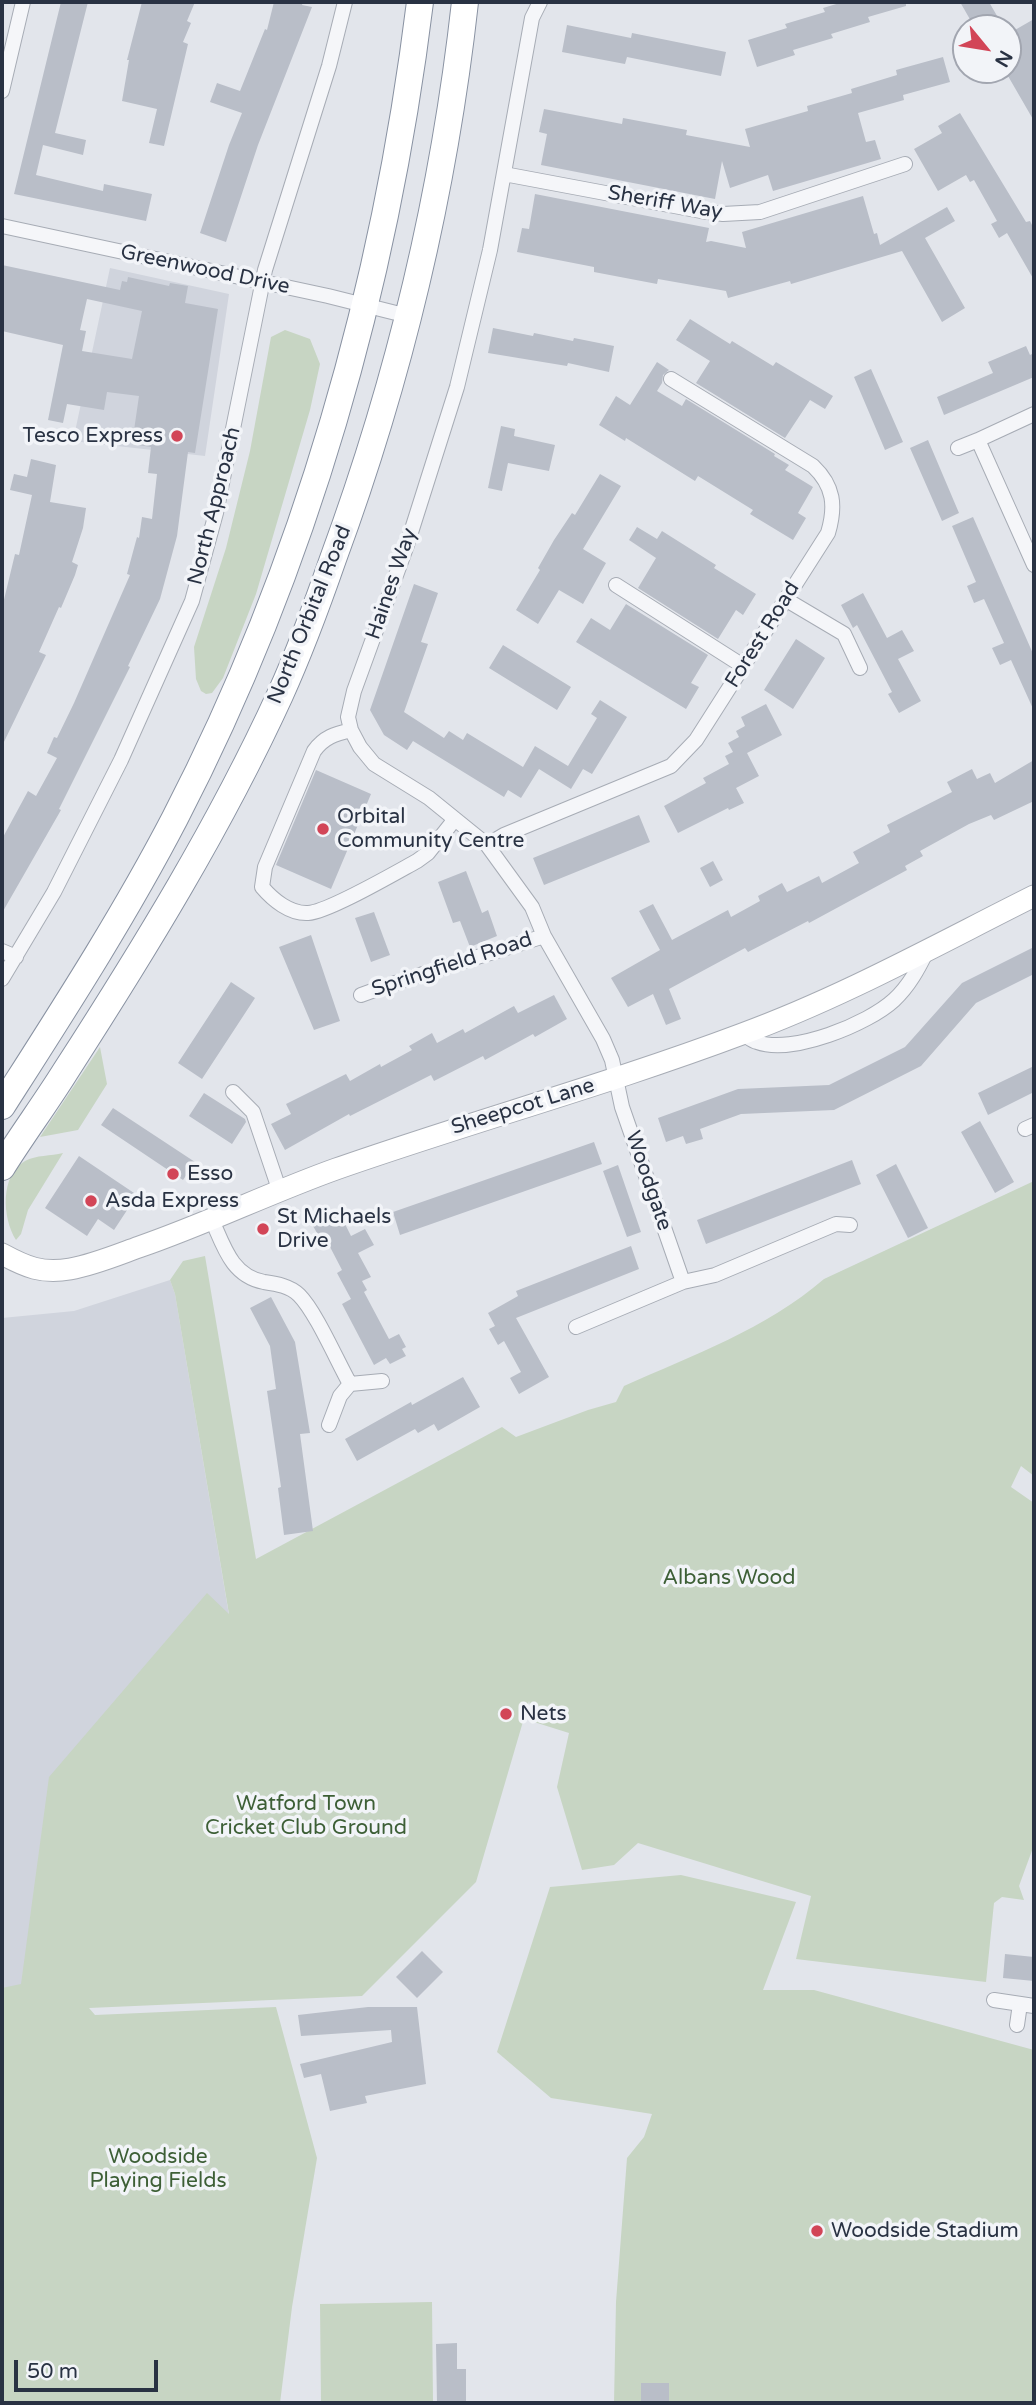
<!DOCTYPE html>
<style>
body{margin:0}
#map{position:relative;width:1036px;height:2405px;overflow:hidden;background:#e2e5eb;font-family:"Varela Round",sans-serif}
canvas{display:block}
.frame{position:absolute;inset:0;border:4px solid #293243;pointer-events:none}
.north{position:absolute;left:952px;top:14px;width:70px;height:70px;box-sizing:border-box;background:#f2f4f8;border:2px solid #a2a6b0;border-radius:50%;rotate:120deg;font-size:19px;font-weight:700;line-height:28px;text-align:center;color:#293243}
.north::after{content:'';display:block;margin:auto;width:24px;height:32px;background:#d24557;clip-path:polygon(50% 0,100% 100%,50% 72%,0 100%)}
.scale{position:absolute;left:14px;top:2360px;width:144px;height:32px;box-sizing:border-box;border:4px solid #293243;border-top:0;padding-left:9px;font-size:21px;line-height:24px;white-space:nowrap;color:#293243;-webkit-text-stroke:5px #f2f4f8;paint-order:stroke}
</style>
<div id="map">
<canvas width="1036" height="2405"></canvas>
<div class="frame"></div>
<div class="north">N</div>
<div class="scale">50 m</div>
</div>
<script>
const g = document.querySelector('canvas').getContext('2d');
g.lineJoin = 'round';
function fill(path, color) { g.fillStyle = color; g.fill(path, 'evenodd'); }
function stroke(path, color, width, dash) { g.strokeStyle = color; g.lineWidth = width; g.lineCap = dash ? 'butt' : 'round'; g.setLineDash(dash || []); g.stroke(path); }
function label(font, color, halo, rows, align = 'center') {
  g.font = font + ' "Varela Round",sans-serif'; g.lineWidth = 7; g.setLineDash([]); g.textBaseline = 'middle'; g.strokeStyle = halo; g.fillStyle = color; for (const [text, x, y, turn = 0] of rows) {
    g.save(); g.translate(x, y); g.rotate((+turn || 0) * Math.PI / 180); g.textAlign = isNaN(turn) ? turn : align; if (halo) g.strokeText(text, 0, 0); g.fillText(text, 0, 0); g.restore();
  }
}
fill(new Path2D(`
 M110,268L229,294L205,456L73,441Z
 M170,1280L175,1294L233,1639L52,1990L2,1994V1318L74,1311Z`), '#d0d4dd');
fill(new Path2D(`
 M285,330L310,339L320,364L310,410L256,594L223,678L212,693L206,694L201,691L196,679L194,647L226,548L250,451L271,337Z
 M100,1047L107,1084L78,1130L40,1137Z
 M63,1153L28,1210L21,1234L16,1240C2,1218 0,1175 25,1161C36,1155 51,1156 63,1153Z
 M1034,1181V1476L1021,1466L1011,1487L1034,1503V1845L1019,1886L1024,1900L1002,1897L994,1903L986,1982L796,1959L811,1896L638,1843L614,1865L582,1870L557,1787L569,1733L534,1722L529,1701L476,1882L362,1996L89,2008L95,2015L276,2007L317,2158L292,2307L280,2403H2V1988L21,1984L49,1777L207,1593L229,1614L175,1294L170,1280L183,1261L205,1256L256,1559L502,1427L516,1437L588,1410L616,1402L624,1386C693,1355 766,1329 824,1279Z
 M681,1875L796,1902L763,1990H814L1034,2050V2403H614L616,2302L627,2158L644,2137L652,2114L551,2098L497,2052L550,1887Z
 M432,2302L433,2403H321L320,2304Z`), '#c7d5c3');
fill(new Path2D(`
 M61,2H88L55,133L86,140L83,155L43,145L36,175L103,191L104,184L152,194L146,221L14,194Z
 M142,2H195L187,21L191,23L183,42L188,44L164,146L149,143L157,109L122,101L129,60H127Z
 M274,2H303L302,5L312,7L258,145L226,242L200,233L229,145L242,113L210,102L217,83L240,91L265,29L267,30Z
 M843,2H906V6L868,17L870,22L831,34L833,38L793,50L795,55L757,67L748,40L787,28L785,24L825,12L823,8Z
 M960,2H989L1004,28H975Z
 M1034,19V121L1008,76V34Z
 M567,25L631,38L632,33L726,52L721,76L627,57L625,64L562,52Z
 M943,57L950,82L903,95L904,100L858,113L866,142L875,140L881,159L773,191L768,175L730,188L722,161L715,199L541,165L547,134L539,132L544,109L622,124L623,118L687,130L686,135L750,147L745,129L808,111L807,106L852,93L851,89L897,75L896,70Z
 M960,113L1026,222L1030,221L1034,229V280L1007,233L999,238L991,224L997,221L974,180L970,182L966,175L938,191L914,149L942,133L938,126Z
 M535,194L709,228L706,242L711,241L746,248L742,232L863,196L874,234L877,233L880,245L947,207L955,221L925,238L965,308L942,322L902,251L791,284L790,281L728,298L726,291L658,279L657,284L594,272V267L517,252L522,228L529,229Z
 M2,265L120,290L122,281L127,282L128,277L169,286L170,283L188,286L185,303L218,309L195,453L188,452L177,536L160,599L128,666L130,667L59,809L61,810L2,913V839L28,791L36,796L57,758L47,753L54,737L57,738L74,703L130,575L127,574L137,537L139,538L142,517L152,519L157,474L148,473L151,447L132,444L139,396L107,392L104,410L67,404L63,423L48,420L63,345L2,331ZM87,299L142,311L132,359L82,351L86,331L80,330Z
 M690,319L730,344L732,341L773,366L776,362L833,396L825,409L810,400L785,438L696,383L710,361L676,340Z
 M493,328L533,336L534,333L573,341L574,338L614,346L609,372L568,363L567,366L488,353Z
 M1026,346L1030,355L1034,353V377L944,415L937,397L993,373L988,362Z
 M657,362L669,370L663,375L662,383L657,391L682,406L686,399L775,454L774,456L789,465L785,470L813,487L798,513L806,518L793,540L750,514L753,510L698,476L695,481L626,438L625,441L599,425L616,396L630,405Z
 M871,369L903,442L885,450L854,377Z
 M501,426L515,429L514,436L555,445L549,471L508,463L502,491L488,488Z
 M928,440L959,513L942,521L910,448Z
 M31,459L56,465L50,502L86,508L83,528L72,562L78,565L75,575L61,608L59,607L39,652L46,655L2,746V608L15,554L19,555L32,495L10,490L14,474L27,477Z
 M600,474L621,486L583,549L606,563L583,604L559,590L538,624L516,610L540,570L538,568L554,540L572,513L575,515Z
 M973,517L1034,656V711L1011,660L1000,665L992,648L1004,643L984,599L974,603L967,586L976,582L952,526Z
 M637,527L657,539L662,531L716,565L714,568L756,594L743,615L736,610L718,639L638,588L656,558L629,540Z
 M414,584L438,593L421,642L428,644L404,712L444,738L449,731L463,740L467,733L523,767L535,746L568,766L597,718L591,714L600,700L627,717L592,774L583,769L571,789L539,769L521,798L508,790L504,797L413,741L407,750L384,735L370,710Z
 M863,593L887,638L902,630L914,651L898,659L921,701L899,713L888,694L892,692L857,625L853,628L841,605Z
 M626,604L708,655L691,683L699,687L686,709L576,642L591,618L610,630Z
 M796,639L825,658L793,709L764,690Z
 M503,645L571,687L557,710L489,668Z
 M766,704L782,735L747,753L759,776L736,788L744,803L729,810L728,808L678,833L664,806L706,783L703,778L729,764L725,756L733,752L728,743L739,737L736,731L745,726L741,717Z
 M1034,760V801L994,820L991,815L969,824L920,851L923,856L905,866L907,870L809,923L808,921L748,952L745,948L669,989L681,1019L666,1025L653,994L628,1007L611,978L660,950L639,911L653,904L672,940L728,910L731,917L760,901L758,896L782,883L787,892L819,876L822,883L859,863L853,852L890,832L887,825L952,792L947,782L972,769L977,779L990,773L995,783Z
 M316,770L371,794L331,889L276,865Z
 M639,815L650,842L544,885L533,858Z
 M713,861L723,880L710,887L700,868Z
 M466,871L482,913L488,910L497,936L470,947L460,921L453,923L438,882Z
 M374,912L390,955L371,962L355,918Z
 M311,935L340,1021L314,1030L279,947Z
 M1034,947V974L976,1003L921,1066L834,1110L741,1114L700,1129L703,1139L686,1144L683,1136L666,1142L658,1118L738,1089L829,1085L905,1047L962,983Z
 M231,982L255,998L202,1079L178,1063Z
 M554,995L567,1019L535,1037L533,1034L485,1060L483,1056L434,1081L431,1075L350,1116L349,1114L285,1150L271,1124L291,1114L286,1104L346,1074L350,1081L380,1064L381,1067L412,1050L409,1046L432,1033L437,1043L463,1029L465,1033L514,1006L518,1013Z
 M1034,1066V1092L988,1115L978,1093Z
 M204,1093L245,1119L246,1122L232,1144L189,1116Z
 M113,1108L195,1162L183,1180L101,1125Z
 M980,1121L1014,1182L995,1193L961,1132Z
 M594,1142L602,1164L400,1235L393,1212Z
 M79,1156L137,1195L114,1230L98,1219L87,1236L45,1208Z
 M852,1160L861,1184L706,1244L697,1220Z
 M896,1164L928,1228L908,1238L876,1175Z
 M618,1165L641,1232L627,1237L603,1171Z
 M339,1212L351,1236L365,1229L374,1245L358,1253L371,1277L362,1281L367,1290L364,1292L389,1339L399,1334L406,1347L402,1349L406,1356L390,1364L386,1358L374,1365L342,1304L351,1299L337,1273L342,1270L329,1245L325,1247L313,1226Z
 M631,1246L639,1269L516,1318L549,1377L519,1394L510,1378L521,1372L504,1341L498,1345L489,1329L495,1326L488,1313L518,1296L516,1291Z
 M271,1297L295,1342L310,1433L300,1434L313,1531L284,1535L278,1488L281,1487L267,1391L276,1389L270,1346L250,1308Z
 M463,1377L480,1407L438,1431L434,1424L418,1433L415,1429L357,1461L345,1439L411,1402L412,1405Z
 M422,1951L443,1972L417,1998L396,1977Z
 M1005,1954L1034,1957V1981L1003,1978Z
 M368,2007H417L426,2084L365,2096L367,2103L330,2111L321,2074L304,2078L300,2064L392,2042L391,2030L301,2036L298,2015Z
 M457,2343V2369H466V2403H437L436,2344Z
 M641,2383H669V2403H641Z`), '#b9bec8');
const street = new Path2D(`
 M540,2L532,18L490,250L457,387L407,545L354,691L348,717L351,730L360,747L374,764L429,798L487,845L532,907L544,936L603,1039L612,1060L622,1107L683,1282
 M2,91L23,2
 M504,174L701,211L723,214L760,212L905,164
 M2,226L328,296L408,316
 M1034,414L978,440L1034,565
 M958,448L978,440
 M616,585L743,666
 M785,599L844,634L860,668
 M351,730C335,734 324,737 314,751L265,867L262,887C273,900 290,914 308,913C328,912 395,873 417,861L428,853L455,819
 M487,845L504,835L671,766L696,740L828,533C836,506 834,486 813,466L671,379
 M2,951L16,957
 M2,979L54,892L121,760L192,601L216,513L265,270L329,66L345,2
 M361,995C421,973 483,956 544,936
 M743,1034C748,1037 752,1041 757,1042C792,1055 868,1024 894,1000C909,986 918,969 927,951
 M233,1092L253,1112L280,1192
 M1025,1129L1034,1125
 M212,1220C224,1247 232,1276 264,1282C277,1284 290,1286 299,1295C316,1312 337,1361 350,1384
 M576,1327L683,1282L715,1275L836,1224L850,1225
 M329,1425L340,1396L350,1384L382,1381
 M994,2000L1034,2006
 M1017,2025L1020,2004`);
const secondary = new Path2D(`
 M2,1254C26,1267 42,1274 70,1269C93,1265 117,1255 139,1247C206,1224 269,1193 336,1169C470,1122 609,1084 742,1034C843,997 938,944 1034,896`);
const highway = new Path2D(`
 M2,1106C62,1012 123,918 175,818C306,565 385,285 420,2
 M2,1167C22,1135 45,1104 65,1072C143,951 220,826 280,695C300,651 317,605 333,559C399,380 444,191 465,2`);
stroke(street, '#a7acb5', 16);
stroke(secondary, '#a7acb5', 23);
stroke(highway, '#8992a2', 28);
stroke(street, '#f5f6f9', 14);
stroke(secondary, '#fff', 21);
stroke(highway, '#fff', 26);
for (const [x, y, r, color] of [
 [177,436,7,"#d24557"],
 [323,829,7,"#d24557"],
 [173,1174,7,"#d24557"],
 [91,1201,7,"#d24557"],
 [263,1229,7,"#d24557"],
 [506,1714,7,"#d24557"],
 [817,2231,7,"#d24557"]
]) { const dot = new Path2D(); dot.arc(x, y, r, 0, 2 * Math.PI); g.fillStyle = color; g.fill(dot); stroke(dot, '#f2f4f8', 2.5); }
label('21px', '#293243', '#f2f4f8', [
 ["Sheriff Way",665,203,10],
 ["Greenwood Drive",205,270,12],
 ["North Approach",215,506,-76],
 ["Haines Way",392,584,-71],
 ["North Orbital Road",310,615,-68],
 ["Forest Road",763,635,-58],
 ["Springfield Road",452,965,-18],
 ["Sheepcot Lane",523,1107,-17],
 ["Woodgate",648,1181,71]
]);
label('21px', '#293243', '#f2f4f8', [
 ["Tesco Express",163,436,"right"],
 ["Orbital",337,817],
 ["Community Centre",337,841],
 ["Esso",187,1174],
 ["Asda Express",105,1201],
 ["St Michaels",277,1217],
 ["Drive",277,1241],
 ["Nets",520,1714],
 ["Woodside Stadium",831,2231]
], 'left');
label('21px', '#3d5f36', '#f2f4f8', [
 ["Albans Wood",729,1578],
 ["Watford Town",306,1804],
 ["Cricket Club Ground",306,1828],
 ["Woodside",158,2157],
 ["Playing Fields",158,2181]
]);
</script>
